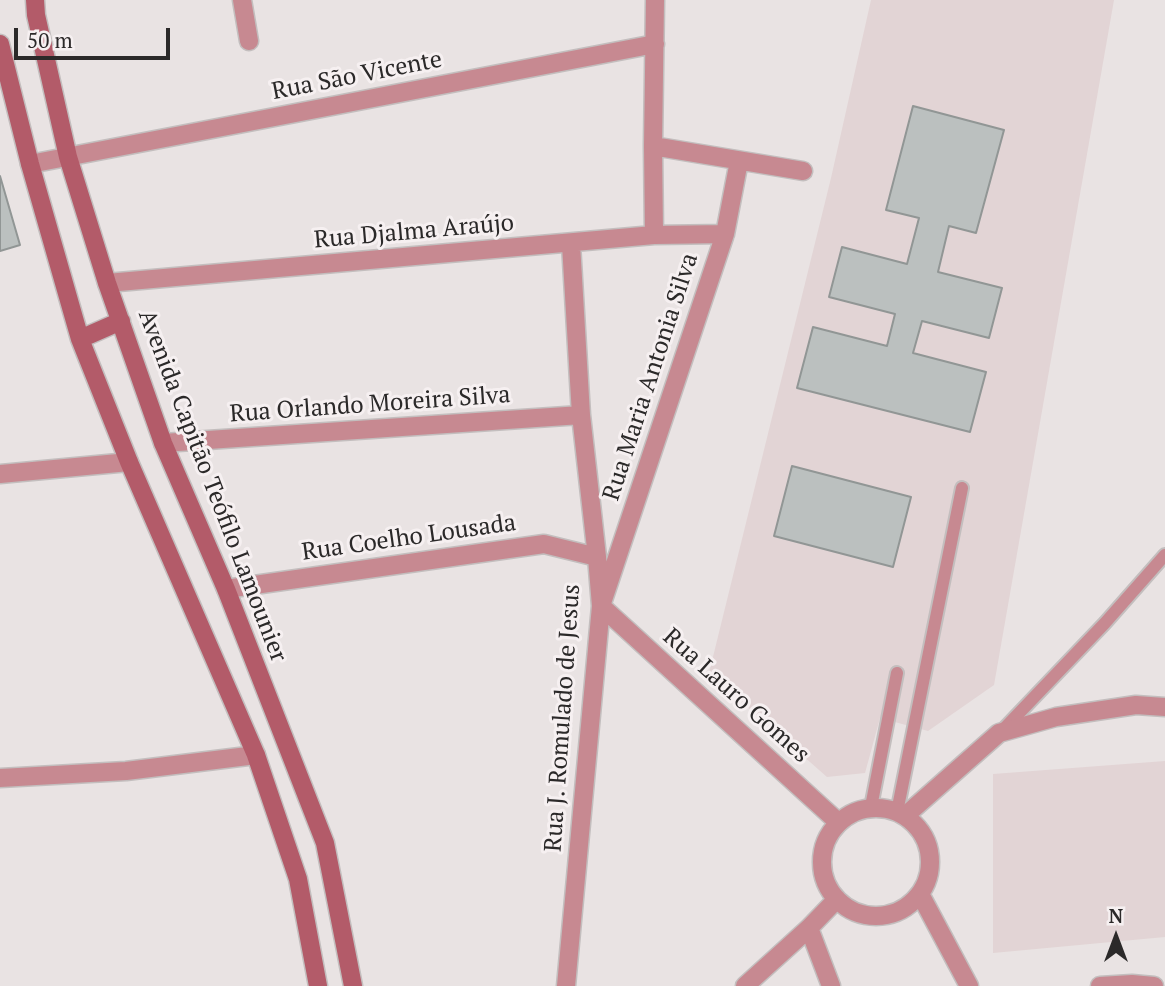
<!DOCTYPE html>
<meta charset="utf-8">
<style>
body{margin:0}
#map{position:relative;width:1165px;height:986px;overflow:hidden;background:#e9e3e3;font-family:"PT Serif",serif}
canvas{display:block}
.north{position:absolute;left:1081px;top:902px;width:70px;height:70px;-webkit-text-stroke:5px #f6f0f1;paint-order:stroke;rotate:0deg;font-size:19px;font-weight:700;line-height:28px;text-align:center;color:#2b2929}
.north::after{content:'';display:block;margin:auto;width:24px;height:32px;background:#2b2929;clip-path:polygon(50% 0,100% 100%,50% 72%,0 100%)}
.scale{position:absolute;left:14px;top:28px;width:156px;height:32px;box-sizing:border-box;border:4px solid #2b2929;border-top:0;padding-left:9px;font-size:21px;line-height:24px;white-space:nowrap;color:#2b2929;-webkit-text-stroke:5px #f6f0f1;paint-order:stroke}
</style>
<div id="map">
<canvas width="1165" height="986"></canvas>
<div class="north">N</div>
<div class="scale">50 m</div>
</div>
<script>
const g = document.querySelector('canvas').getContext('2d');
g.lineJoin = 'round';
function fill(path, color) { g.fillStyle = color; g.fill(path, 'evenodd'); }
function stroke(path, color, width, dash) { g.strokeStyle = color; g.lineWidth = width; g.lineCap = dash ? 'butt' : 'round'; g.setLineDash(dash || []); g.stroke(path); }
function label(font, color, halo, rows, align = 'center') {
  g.font = font + ' "PT Serif",serif'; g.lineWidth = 6; g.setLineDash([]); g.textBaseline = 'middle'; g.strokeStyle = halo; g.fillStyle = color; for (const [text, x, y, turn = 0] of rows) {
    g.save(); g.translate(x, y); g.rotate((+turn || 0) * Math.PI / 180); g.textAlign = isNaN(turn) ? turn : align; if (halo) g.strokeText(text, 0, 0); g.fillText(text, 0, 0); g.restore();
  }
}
fill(new Path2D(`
 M871,0H1114L994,685L928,731L880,718L865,773L827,777L709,673L831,178Z
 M1165,761V937L993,953V774Z`), '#e2d4d5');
const building = new Path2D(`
 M913,106L1004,130L976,233L949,226L938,272L1002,288L989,338L922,321L913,353L986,372L970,432L797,388L813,327L887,346L895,314L829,297L842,247L907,264L919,218L886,210Z
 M0,176L20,245L0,251Z
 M792,466L911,497L893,567L774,536Z`);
fill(building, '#bbc0bf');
stroke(building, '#919695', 2);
const service = new Path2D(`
 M1000,733L1105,623L1165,555
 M871,807L897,673
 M897,812L962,488`);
const minor = new Path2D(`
 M242,0L249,41
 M653,146L803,171
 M739,161L725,234L601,606L838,822
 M30,164L655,44
 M654,235L653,146L655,0
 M107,283L654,235L725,234
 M163,443L581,415
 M0,474L129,462
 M226,589L544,544L597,557
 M0,778L126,771L256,755
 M822 862a54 54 0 1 1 108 0a54 54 0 1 1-108 0Z
 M906,815L999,733L1056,717L1136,705L1165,707
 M920,894L969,986
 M809,928L831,986
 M566,986L601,606L597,557L581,415L571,244
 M745,986L809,928L837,899
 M1100,986L1132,984L1154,986`);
const secondary = new Path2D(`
 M35,0L36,15L68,157L107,283L163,443L226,589L325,843L353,986
 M0,44L30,164L80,339L129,462L256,755L298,879L318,986
 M80,339L121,321`);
stroke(service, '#c3bebe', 16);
stroke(minor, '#c3bebe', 21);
stroke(secondary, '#c3bebe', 21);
stroke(service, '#c78991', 12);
stroke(minor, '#c78991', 18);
stroke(secondary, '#b35b69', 18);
label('24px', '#2b2929', '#f6f0f1', [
 ["Rua São Vicente",357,76,-11],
 ["Rua Djalma Araújo",414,232,-5],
 ["Rua Maria Antonia Silva",651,377,-72],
 ["Rua Orlando Moreira Silva",370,405,-4],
 ["Avenida Capitão Teófilo Lamounier",212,486,69],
 ["Rua Coelho Lousada",409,538,-8],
 ["Rua Lauro Gomes",736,696,42],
 ["Rua J. Romulado de Jesus",563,718,-86]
]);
</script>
